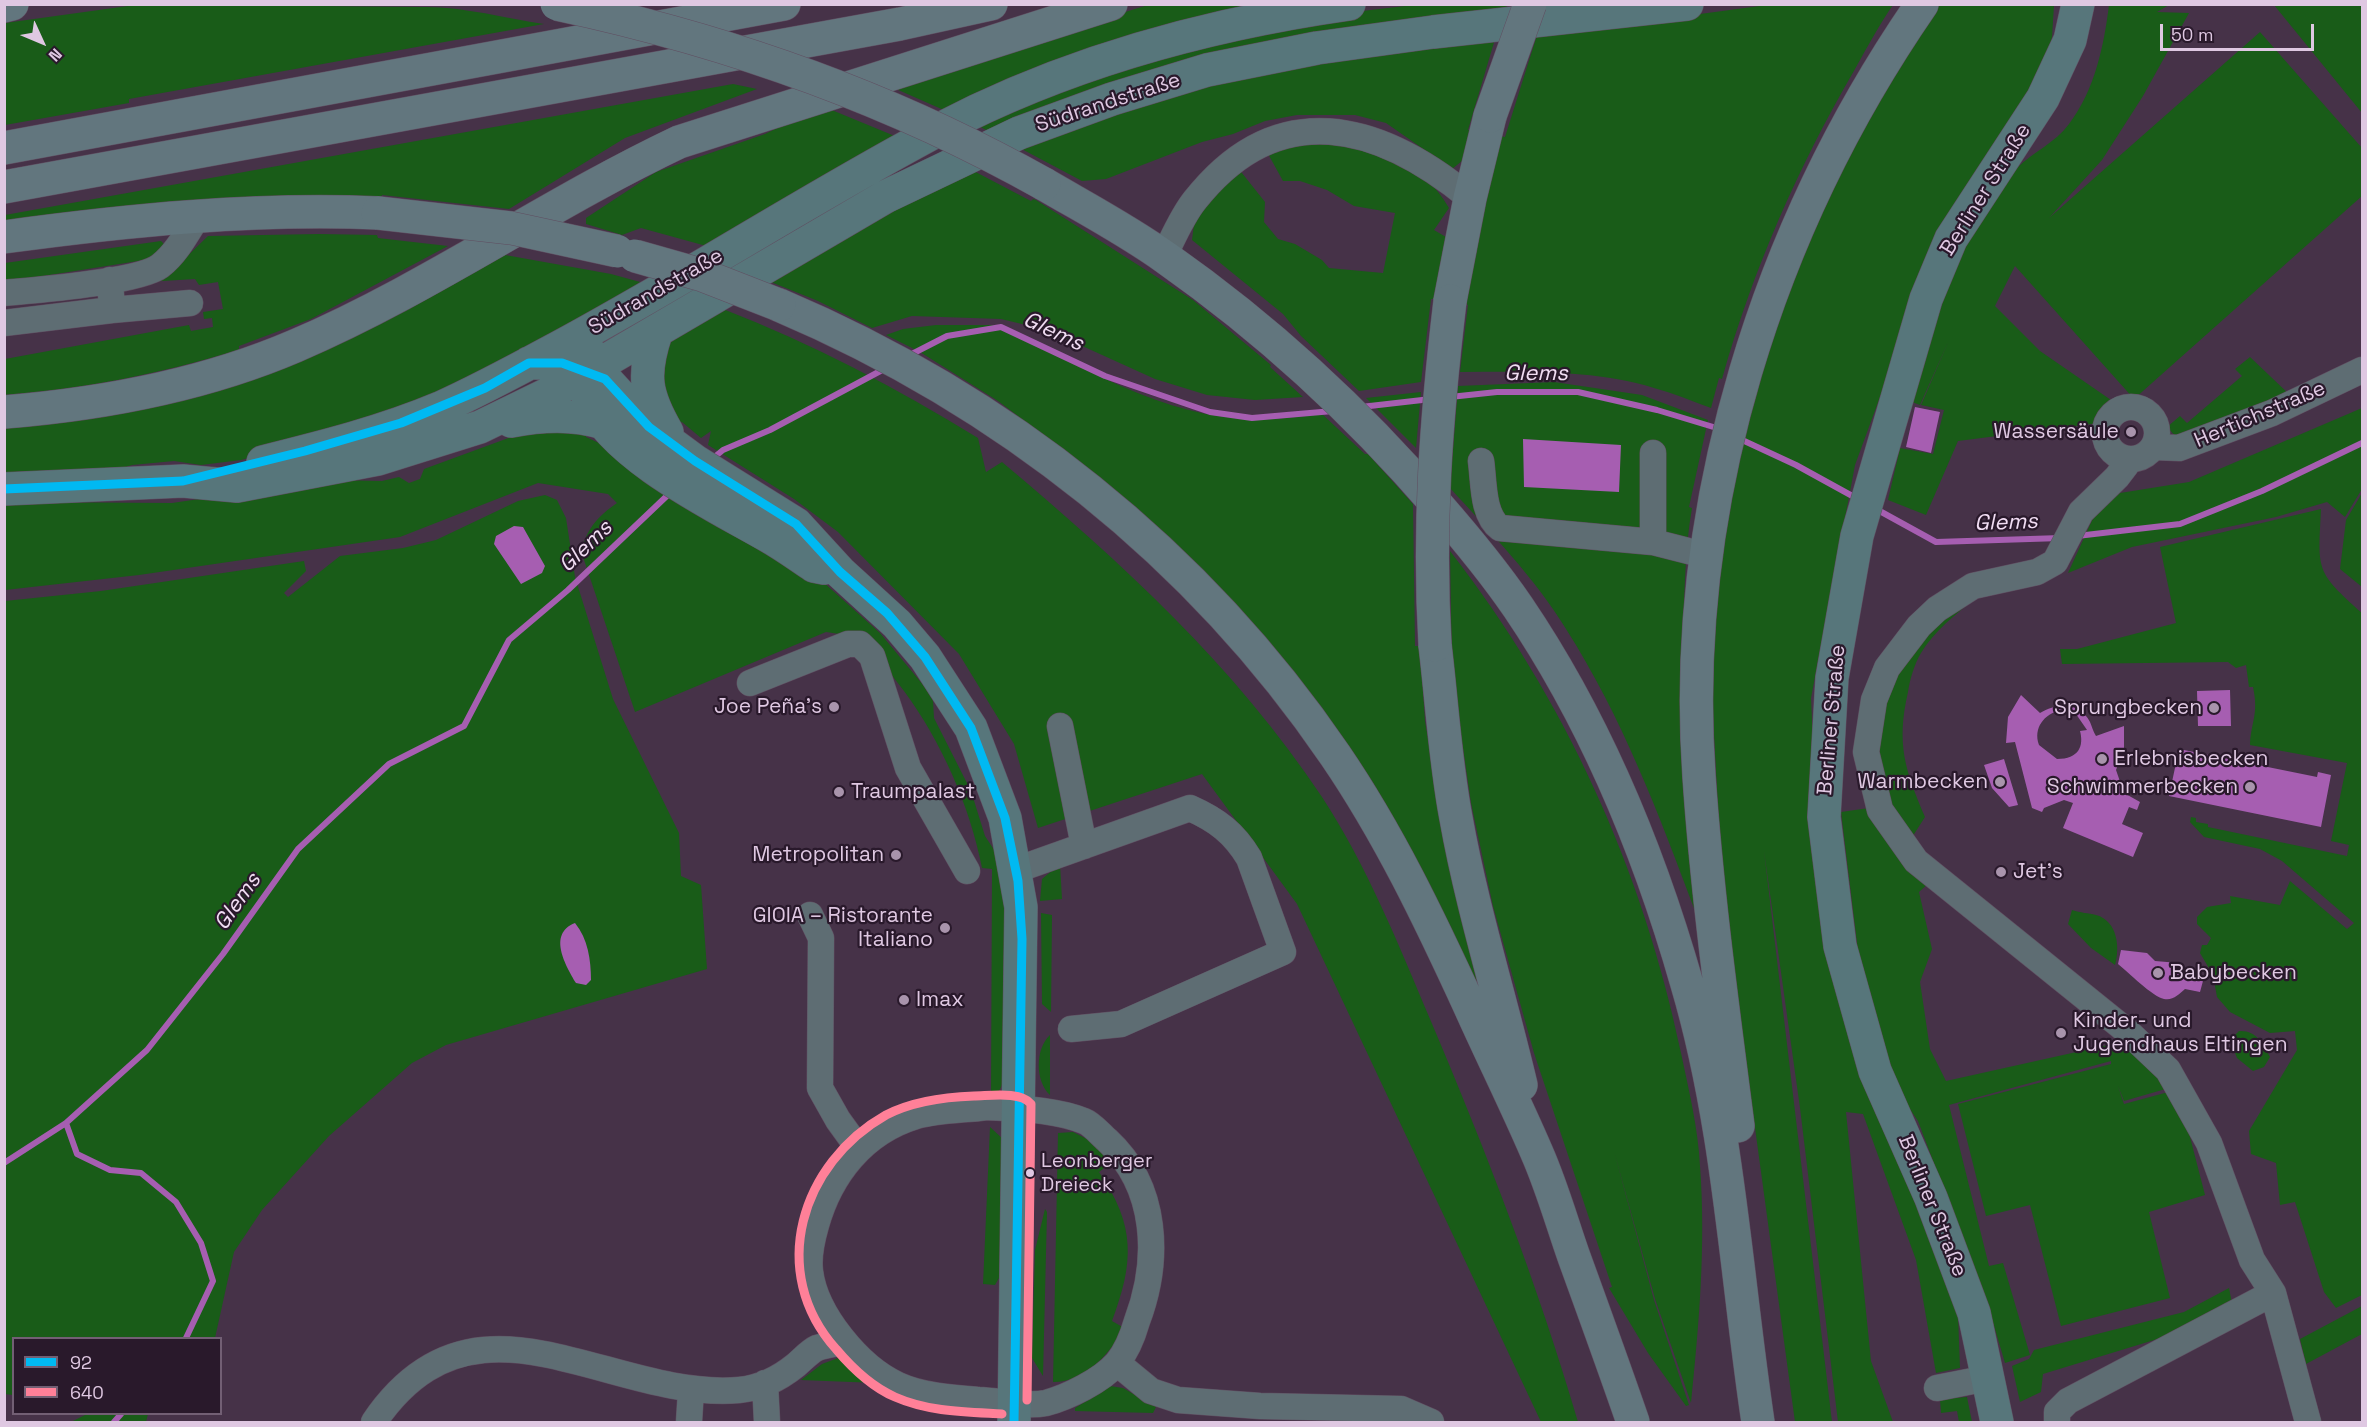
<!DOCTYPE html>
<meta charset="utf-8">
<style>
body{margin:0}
#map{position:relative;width:2367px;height:1427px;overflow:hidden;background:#463248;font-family:"Space Grotesk",sans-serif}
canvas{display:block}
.frame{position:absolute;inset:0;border:6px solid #dfc8e2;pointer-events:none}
.legend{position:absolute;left:12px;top:1337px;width:210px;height:78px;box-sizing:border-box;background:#29192b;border:2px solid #725f74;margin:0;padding:8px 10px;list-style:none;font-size:18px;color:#dfc8e2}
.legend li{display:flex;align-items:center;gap:12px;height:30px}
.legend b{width:30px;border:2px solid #725f74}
.north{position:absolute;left:12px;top:12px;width:60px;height:60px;-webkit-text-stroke:4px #29192b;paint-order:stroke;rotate:134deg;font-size:16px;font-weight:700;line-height:24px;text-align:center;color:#dfc8e2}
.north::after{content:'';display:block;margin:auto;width:21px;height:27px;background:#dfc8e2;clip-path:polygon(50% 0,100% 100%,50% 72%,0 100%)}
.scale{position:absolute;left:2160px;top:24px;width:154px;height:27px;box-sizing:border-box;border:3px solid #dfc8e2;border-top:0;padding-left:8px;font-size:18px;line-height:21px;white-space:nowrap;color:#dfc8e2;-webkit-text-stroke:4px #29192b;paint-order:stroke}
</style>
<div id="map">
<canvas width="2367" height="1427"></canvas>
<div class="frame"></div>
<ul class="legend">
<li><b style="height:8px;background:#00b9f2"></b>92</li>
<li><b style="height:8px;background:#ff8098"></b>640</li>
</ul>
<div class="north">N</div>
<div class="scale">50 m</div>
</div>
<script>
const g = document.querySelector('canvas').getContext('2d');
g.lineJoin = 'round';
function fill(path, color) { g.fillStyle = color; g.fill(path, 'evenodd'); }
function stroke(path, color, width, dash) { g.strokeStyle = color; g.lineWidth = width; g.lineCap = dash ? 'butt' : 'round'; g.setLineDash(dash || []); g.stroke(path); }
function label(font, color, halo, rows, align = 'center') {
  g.font = font + ' "Space Grotesk",sans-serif'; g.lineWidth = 4.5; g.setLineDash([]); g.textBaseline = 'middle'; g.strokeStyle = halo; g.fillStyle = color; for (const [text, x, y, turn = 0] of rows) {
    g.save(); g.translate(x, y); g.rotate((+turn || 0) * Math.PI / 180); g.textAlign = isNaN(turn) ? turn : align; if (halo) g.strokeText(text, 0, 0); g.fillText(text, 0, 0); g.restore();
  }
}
fill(new Path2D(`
 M135,5C231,4 327,7 422,7C460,6 505,18 544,24L129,99V103L5,125V23Z
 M1148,5H1319L955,115L887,85Z
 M1414,5H1507L1504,15L988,131L967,120L1084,75L1319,16Z
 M1767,5H1893C1879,25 1868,46 1855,69C1798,167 1753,269 1722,379L1719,378L1711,408C1692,401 1673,393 1654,388C1592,369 1524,372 1460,372L1468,305L1464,303L1500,136L1505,137L1538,32L1648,21Z
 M1932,5H2054L2052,37L2042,76L1913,307L1855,465L1811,698L1820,904L1896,1153L1958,1315L1960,1368L1936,1373L1916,1260L1863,1114L1846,1112L1871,1361L1893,1422H1838L1800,1108L1764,851L1832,1422H1795L1722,885L1710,658L1726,511L1754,390L1826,188Z
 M2109,5H2169L2157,12L2189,13L2143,96L2102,160L2049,218L2260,32L2362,148V196L2134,399L2015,266L1995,306L2040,351L2111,400L2099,423L1958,441L1926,515L1888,500L1900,448L1933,454L1944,410L1921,405L1949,340L1920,405L1912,402C1931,346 1941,289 1971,236C1984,213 1998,187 2017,168C2033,152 2055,143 2069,124C2095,90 2104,45 2109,5Z
 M2274,5H2362V113Z
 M1495,39L1468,130L1472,131L1462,161L1452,169L1386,123L1355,115H1297L1265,121L1233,134L1202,142L1106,179L1082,181L1016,146L1178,91L1270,70Z
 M733,84L757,89L625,138L509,209L382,195L381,198C254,194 130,202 5,221V215Z
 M822,106L902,139L710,247L641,228L622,235L586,224V218L656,172L765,134Z
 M1327,139C1376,153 1422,160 1449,208L1434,230L1446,237L1434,299H1431L1421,382L1359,391L1301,336L1283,314L1192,240L1195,216L1238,168L1265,202L1264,222L1278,239L1295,244L1322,260L1329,268L1383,273L1395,213L1354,206L1327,190L1300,181H1283L1267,152Z
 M968,168L1031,201L1033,199L1036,200L1193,300L1271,365L1270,367L1303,397L1255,400L1207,395L1155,379L1047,330L1001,319L912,316L872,328L818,301L766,280Z
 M319,234L377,235L378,238L448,246L311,319L239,346V350C162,373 85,389 5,395V359L189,325L191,331L213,327L212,318L204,319L203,312L223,309L218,282L199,285L195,279L146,282L171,272L208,236Z
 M161,241L165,245L151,259L5,282V263Z
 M494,253L611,274L651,285L530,357L316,439L241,460L201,465L174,461L132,465L104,474L5,478V422L90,412Z
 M723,309C813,344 895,387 978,438L986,472L1002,462C1121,562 1236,667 1322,797C1367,866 1398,943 1430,1019C1486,1151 1538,1285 1578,1422H1541L1297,904L1202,774L1038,828L1014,744L959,654L838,532L794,499L708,445L711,431L701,438L682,422L680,423L656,372L665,348L676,337Z
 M936,325H1000L946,334L916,350L886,335L903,329Z
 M1001,328C1080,365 1164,418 1253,419C1276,420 1299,417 1322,414L1365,454H1368L1413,504L1415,646H1420L1425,721L1438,799L1493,1019L1425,875L1372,781L1314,698L1268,642L1095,474L998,401L920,352L949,337Z
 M2250,357L2291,396L2179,440L2167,427L2180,416L2187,423L2242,376L2235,369Z
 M1554,382L1642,395L1708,420L1689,507L1692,508C1685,548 1685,587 1683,627C1680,723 1686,816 1695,911C1659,814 1622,717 1566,629C1534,577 1491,533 1450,488L1458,386Z
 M1421,392L1416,448L1366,398Z
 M2362,408V489L2345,517L2327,502L2276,517L2132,547L2068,573L2094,516L2120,493L2189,482Z
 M533,429L587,430L586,437L612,449L812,572L880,633L924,686L933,701L934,718L971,791L985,836L1002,862L1007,902L1006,1071C1003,1082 1002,1092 991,1097L992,869L982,868C970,806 941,741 904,691C890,672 874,655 859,637L826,632L635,712L582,554C584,531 598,516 617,503L608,494L538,483L400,537L139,575L5,590V502L172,503L329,480L382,481L399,477L409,483L420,479L424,469Z
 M2362,493V587L2340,569L2346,520Z
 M545,495L557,500L566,518L575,577L613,699L679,833L681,876L701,885L707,969L446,1045L412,1063L329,1136L262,1210L234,1252L215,1338H14L13,1395L5,1394V601L101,591L304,561L306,571L284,593L288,597L340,556L403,548L436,540L518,501Z
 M2321,509C2318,571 2315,571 2362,613V1295L2336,1308L2324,1292L2295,1202L2280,1205L2276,1163L2251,1154L2249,1131L2297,1050L2295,1031L2270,1033L2230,1012L2217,997L2213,975L2200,953L2202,945H2207L2211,938L2197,924V917L2207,907L2231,903L2230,896L2280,905L2290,881L2347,929L2354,923L2282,861L2260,849L2204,837L2190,822L2191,817L2196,818V822L2208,824V827L2347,856L2349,845L2331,841L2347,763L2250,745C2251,721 2259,715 2253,687H2249L2246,665L2236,668L2228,662L2062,664L2060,649H2077L2176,623L2160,547Z
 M1450,551C1565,699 1643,870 1681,1053C1689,1091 1698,1128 1700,1166C1706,1246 1699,1324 1691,1403L1655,1299L1614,1151L1654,1300L1689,1405L1686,1406L1648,1353L1609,1288L1612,1287L1534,1053L1493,906L1471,803L1452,673Z
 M1976,598C1956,614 1934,631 1921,653C1914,665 1910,679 1908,692C1896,744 1905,770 1925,817L1909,842L1877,772L1880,704L1919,634Z
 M1876,807L1930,882L1919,892L1932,949L1920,982L1930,1049L1946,1081L2126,1041L2169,1088L2124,1101L2118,1086L2124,1104L2172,1091L2182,1106L2205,1195L2149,1212L2170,1298L2061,1326L2030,1205L1986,1216L1958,1104L2111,1064V1061L1949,1105L1989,1266L2003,1263L2030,1355L2005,1363L1989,1309L1918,1121L1882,1068L1858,951L1841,812Z
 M1060,864L1062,899L1040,901L1042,879Z
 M2072,910C2081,913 2088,913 2096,915C2118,921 2120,948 2115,965L2091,948L2068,924Z
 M1041,913L1052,915L1051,1012L1042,1004Z
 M2239,1031C2256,1030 2263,1043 2270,1057L2264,1067L2253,1071L2237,1058L2230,1040Z
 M1050,1035V1095C1035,1081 1035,1049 1050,1035Z
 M990,1127L1003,1139V1264L999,1278L995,1285L983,1284Z
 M1073,1132L1091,1141L1112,1162L1099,1172C1136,1226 1134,1262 1112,1321L1126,1329C1107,1354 1087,1382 1053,1382L1058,1133Z
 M1045,1209L1047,1212L1043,1376L1032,1358L1035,1250Z
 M2229,1288L2232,1303L2164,1337L2043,1374L2041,1392L2020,1402L2012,1366L2029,1359L2034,1350L2184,1312Z
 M2362,1306V1334L2306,1364L2300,1339Z
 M838,1358L860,1367L877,1383L801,1380L822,1364Z
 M1110,1386L1123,1388L1156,1407L1153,1413L1075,1411V1408Z
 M1967,1397L1972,1422H1959L1957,1411L1941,1413L1940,1399Z
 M87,1414H148L146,1422H71Z`), '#195c18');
fill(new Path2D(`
 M1915,407L1940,412L1931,453L1906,447Z
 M1523,439L1621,445L1619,492L1524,487Z
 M514,526L523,527L545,566L542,573L521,584L494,544L496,536Z
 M2230,690L2231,726H2198L2197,691Z
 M2021,695L2040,713C2057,703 2080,702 2090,722C2092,727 2093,731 2096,736L2124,726V749L2116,770L2124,793L2140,802L2137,810L2129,807L2122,824L2143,833L2133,857L2063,828L2073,803L2064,800L2044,808L2042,812L2032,808L2015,742L2006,743L2008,717ZM2061,710L2076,714L2087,730L2080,731C2084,746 2079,759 2057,759L2039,745C2033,728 2044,714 2061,710Z
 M2179,749L2317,777L2318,772L2331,775L2321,827L2169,796Z
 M2004,759L2018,805L2009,807L1992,788L1984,765Z
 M575,923C588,939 591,960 591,980L586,985L576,983C566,966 547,934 575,923Z
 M2121,950L2147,953L2155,961L2179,963L2187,978L2203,981L2200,992L2185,989C2179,994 2173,1001 2164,999C2153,997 2128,972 2118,964Z`), '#a65eb1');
stroke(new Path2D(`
 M908,356L947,336L1001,327L1105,376L1210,412L1252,418L1333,411
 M1450,397L1497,392H1578L1657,410L1720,429
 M1361,407L1431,399
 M1740,439L1796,465L1856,498
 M712,459L723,450L770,430L886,368
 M1876,509L1936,542L2061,538
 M2077,536L2180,524L2262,491L2362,443
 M66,1123L77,1154L110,1170L141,1173L176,1202L201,1243L213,1281L186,1338
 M4,1163L66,1123L147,1050L223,954L298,849L389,764L464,726L509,640L568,590L671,492
 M114,1422L121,1414`), '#a65eb1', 6);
const minor = new Path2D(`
 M1164,256C1173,238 1182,216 1195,200C1278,95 1379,123 1470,198
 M4,293C35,290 139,282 160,266C177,253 188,231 199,214
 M112,310L190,303
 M4,323L112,310L110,280
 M2105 433a26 26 0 1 1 52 0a26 26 0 1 1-52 0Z
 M2154,447L2179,448L2272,413L2362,370
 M1653,453V542
 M2130,460L2117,477L2081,512L2055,562L2037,572L1973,586L1937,609L1919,626L1887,668L1874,700L1866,752L1880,810L1916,861L2128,1032L2168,1070L2209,1143L2252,1260L2273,1293L2308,1422
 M1481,461C1484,481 1482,515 1500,528L1653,542L1708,556
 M750,683L848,644H860L872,656L908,768L967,871
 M1060,726L1084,846
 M1016,870L1190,808C1217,820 1234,833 1249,858L1283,952L1121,1024L1071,1029
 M810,915L821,938L820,1088L838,1120L859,1149
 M987,1107C1019,1109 1054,1109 1084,1121C1092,1124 1100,1134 1107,1140C1158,1187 1160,1260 1137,1321C1133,1335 1126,1352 1117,1363C1101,1381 1068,1397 1046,1403C1026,1407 1000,1401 979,1400C953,1398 922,1396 898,1385C859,1367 815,1314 810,1271C808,1256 812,1239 816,1225C830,1175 863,1132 916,1116C938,1110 964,1110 987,1107Z
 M1117,1363L1151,1391L1178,1400L1260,1406L1401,1409L1431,1422
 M765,1383L767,1422
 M1937,1388L1988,1378
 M374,1422C475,1273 609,1401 739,1390C760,1388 780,1378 796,1365C802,1360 810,1351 817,1348C825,1345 835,1344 844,1342
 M689,1422L691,1390
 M2057,1422V1412L2068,1401L2273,1293`);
const major = new Path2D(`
 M656,333C642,375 645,394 667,432
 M592,355C589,369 583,385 589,400C614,457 716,506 768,536C784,545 799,556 814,566L824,568
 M529,363H562L605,379L649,427L695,461L796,524L840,572L897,624L925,657L971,728L1005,818L1021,907L1014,1422
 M511,421C544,415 572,414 604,423
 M263,462C323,447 383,432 440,408C478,391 515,371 552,351C683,281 808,199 940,129C1066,63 1209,24 1349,4
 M4,489L183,481L237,486L378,459L480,427L554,391L885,197L1019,133L1112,99L1207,70L1317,48L1433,32L1687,4
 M1997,1422L1974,1313L1931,1198L1875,1071L1840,946L1824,817L1832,678L1857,536L1926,299L1951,239L2043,98L2070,40L2078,4`);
const highway = new Path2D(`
 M4,6L12,4
 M4,148L784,4
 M1044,184C1085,208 1127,230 1166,258C1267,329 1358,413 1438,506C1466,538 1494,572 1518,607C1596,722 1649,851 1687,984C1729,1126 1736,1276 1758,1422
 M4,187L900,24L991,4
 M4,237C129,220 252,208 378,213
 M1450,301L1470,198L1490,116
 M779,305C1003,400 1198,554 1335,755C1389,834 1430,920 1470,1007C1492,1056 1516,1104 1537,1153C1552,1187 1562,1223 1574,1257C1594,1312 1614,1367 1633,1422
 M4,412C103,404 204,385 295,346C428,289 548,204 679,142L1111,4
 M1435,645C1442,703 1445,760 1456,818C1472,908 1500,996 1521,1085
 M1738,1126C1723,1010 1707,893 1699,776C1680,504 1768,227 1922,4`);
stroke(minor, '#604f62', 27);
stroke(major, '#604f62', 34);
stroke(highway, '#604f62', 34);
stroke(minor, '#5e6d73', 26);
stroke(major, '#57767b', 33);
stroke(highway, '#62767e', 33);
const highwayBridge = new Path2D(`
 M557,4C726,40 893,99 1044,184
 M1490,116L1530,4
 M378,213L511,228L617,251
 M635,256L702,275L779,305
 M1435,645C1428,527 1436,419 1450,301`);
stroke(highwayBridge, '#604f62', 34, []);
stroke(highwayBridge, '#62767e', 33);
stroke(new Path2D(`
 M4,489L183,481L305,451L401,423L485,388L529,363H562L605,379L649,427L695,461L796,524L840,572L887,613L925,657L971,728L1005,818L1018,881L1022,939L1014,1422`), '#00b9f2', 9);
stroke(new Path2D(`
 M1002,1414C966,1412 929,1412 895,1397C872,1387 852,1368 836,1349C767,1272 801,1163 886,1115C913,1101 945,1097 974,1096C989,1096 1021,1091 1031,1104L1027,1400`), '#ff8098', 9);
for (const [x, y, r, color] of [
 [2131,432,6,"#a994ac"],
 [834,707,6,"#a994ac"],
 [2214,708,6,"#a994ac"],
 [2102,759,6,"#a994ac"],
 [2000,782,6,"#a994ac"],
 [2250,787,6,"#a994ac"],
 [839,792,6,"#a994ac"],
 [896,855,6,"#a994ac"],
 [2001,872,6,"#a994ac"],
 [945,928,6,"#a994ac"],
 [2158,973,6,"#a994ac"],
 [904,1000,6,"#a994ac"],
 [2061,1033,6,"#a994ac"],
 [1030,1173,5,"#dfc8e2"]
]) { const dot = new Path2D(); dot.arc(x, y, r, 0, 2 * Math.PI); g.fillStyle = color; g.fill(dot); stroke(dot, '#29192b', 2); }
label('20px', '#dfc8e2', '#29192b', [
 ["Leonberger",1041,1162],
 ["Dreieck",1041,1186]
], 'left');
label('21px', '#dfc8e2', '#29192b', [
 ["Südrandstraße",1108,103,-18],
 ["Berliner Straße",1986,190,-58],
 ["Südrandstraße",656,292,-30],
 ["Hertichstraße",2260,415,-23],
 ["Berliner Straße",1832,720,-85],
 ["Berliner Straße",1932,1206,68]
]);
label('21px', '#dfc8e2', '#29192b', [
 ["Wassersäule",2119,432],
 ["Joe Peña’s",822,707],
 ["Sprungbecken",2202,708],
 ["Erlebnisbecken",2114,759,"left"],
 ["Warmbecken",1988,782],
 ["Schwimmerbecken",2238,787],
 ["Traumpalast",851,792,"left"],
 ["Metropolitan",884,855],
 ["Jet's",2013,872,"left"],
 ["GIOIA – Ristorante",933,916],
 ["Italiano",933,940],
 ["Babybecken",2170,973,"left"],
 ["Imax",916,1000,"left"],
 ["Kinder- und",2073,1021,"left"],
 ["Jugendhaus Eltingen",2073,1045,"left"]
], 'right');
label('italic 22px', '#f1ddf3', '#29192b', [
 ["Glems",1053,332,25],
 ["Glems",1536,374],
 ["Glems",2006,523,-2],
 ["Glems",586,547,-44],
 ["Glems",238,902,-55]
]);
</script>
